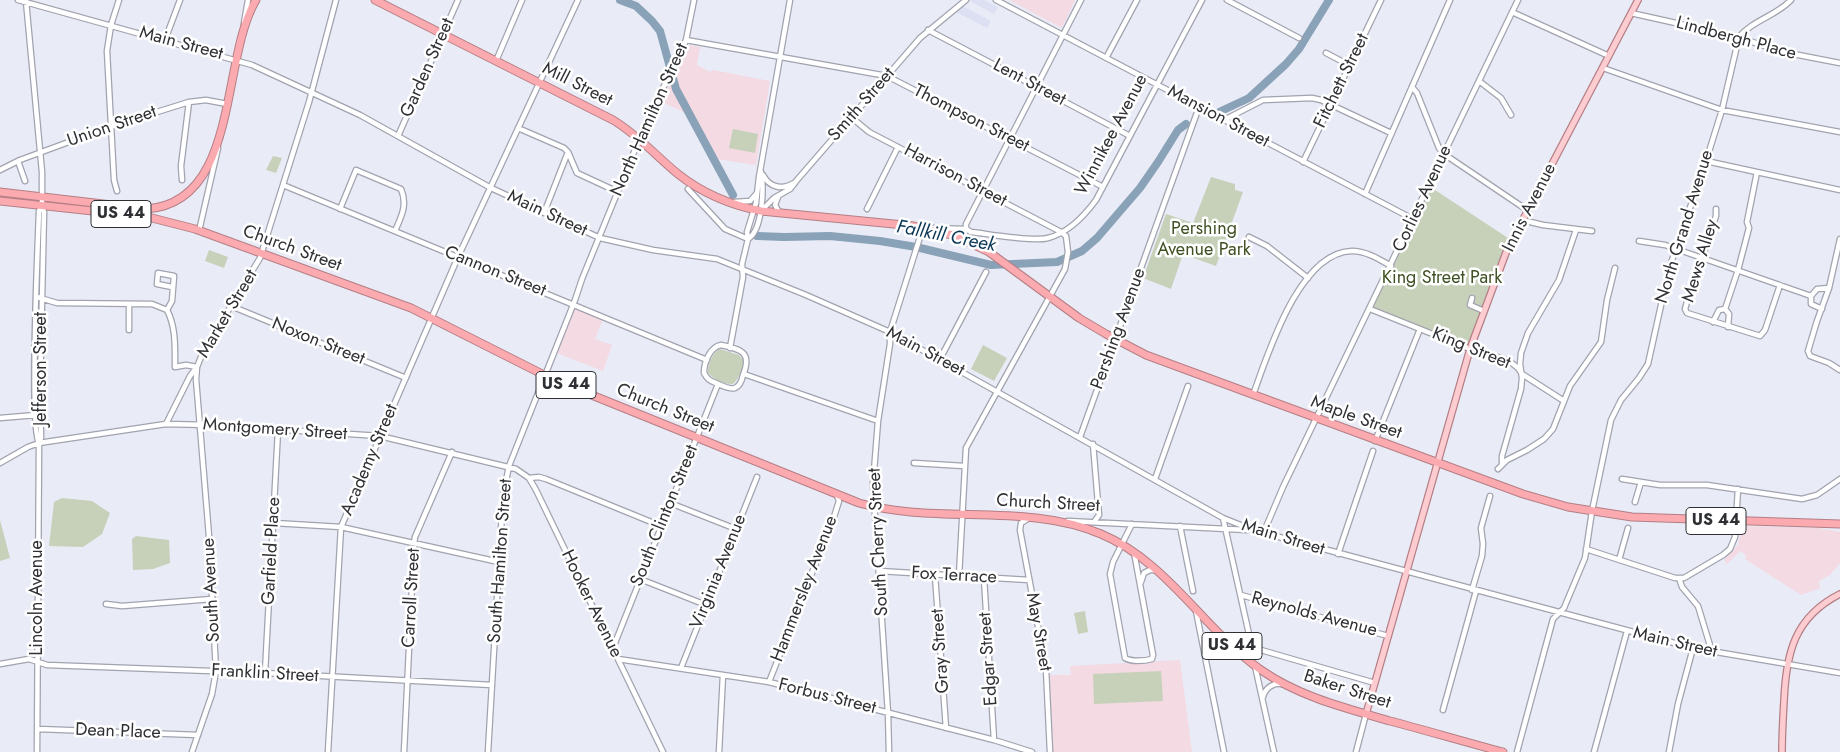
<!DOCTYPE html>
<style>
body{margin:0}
canvas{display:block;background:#e9ebf7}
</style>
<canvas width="1840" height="752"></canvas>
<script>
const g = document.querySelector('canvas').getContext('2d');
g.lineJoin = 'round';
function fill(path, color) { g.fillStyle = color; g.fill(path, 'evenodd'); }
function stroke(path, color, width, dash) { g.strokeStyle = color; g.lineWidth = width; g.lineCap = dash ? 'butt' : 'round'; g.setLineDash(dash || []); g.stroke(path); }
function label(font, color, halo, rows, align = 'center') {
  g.font = font + ' Jost,sans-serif'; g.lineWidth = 5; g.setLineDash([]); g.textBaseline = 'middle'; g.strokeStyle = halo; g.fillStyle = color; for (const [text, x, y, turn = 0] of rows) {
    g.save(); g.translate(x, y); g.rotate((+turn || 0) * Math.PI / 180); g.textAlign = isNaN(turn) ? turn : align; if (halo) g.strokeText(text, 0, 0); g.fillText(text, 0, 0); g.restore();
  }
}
fill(new Path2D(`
 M971,0H984L998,7L994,14L970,1Z
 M963,6L991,21L987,28L956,12Z`), '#dde0f3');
fill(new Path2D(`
 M1009,0H1075L1062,28Z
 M689,45L700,47L697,65L710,72L713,70L770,81L756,165L717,159L693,116L661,102Z
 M573,304L604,317L595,339L612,345L603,371L554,352Z
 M1742,526L1819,528L1840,532V563L1830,575L1819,581L1820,588L1801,595L1745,559L1746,555L1740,551L1727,564L1724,559L1738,545Z
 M1180,660L1192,752H1050L1046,675H1071L1070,666Z`), '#f3dae3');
fill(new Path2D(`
 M733,129L758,134L755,153L729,148Z
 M273,156L282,158L276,173L266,170Z
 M1211,177L1235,184V190L1243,192L1216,266L1183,254L1171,289L1143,278L1166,214L1193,223Z
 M1429,186L1511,240L1470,349L1370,309Z
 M209,250L228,257L224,268L205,261Z
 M983,345L1007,358L994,381L971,369Z
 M720,349L739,355L743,360C744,367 739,379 733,384C726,385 713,379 708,373C707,365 713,352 720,349Z
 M62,498L92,501L110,513L102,534L83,547L49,546L54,502Z
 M0,520L10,558L0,561Z
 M136,536L169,540L170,563L153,569L133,570L132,539Z
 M1085,611L1088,632L1078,634L1074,613Z
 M1161,671L1163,701L1094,704L1093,674Z`), '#c7d1ba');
stroke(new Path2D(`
 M620,0L636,6L652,21L660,31L676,89L733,195
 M1219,112L1249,98L1286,64L1299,49L1329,0
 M757,236L784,237L830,236L880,241L916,247L991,265L1057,262L1082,251L1097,238L1140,188L1158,162L1178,130L1186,124`), '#89a2b7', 8);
const minor = new Path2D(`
 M18,0L252,65L360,115L491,188L600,238L653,250L717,259L806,295L890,332L1223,518L1253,530L1693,648L1840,673
 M996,0L1413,219
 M1227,0L1299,38
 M26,1L42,172V206L44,212L40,390L41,438L39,443L37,752
 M1512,12L1609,56
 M1631,13L1734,36L1783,52L1840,63
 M244,23L248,0
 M928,30L1130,136
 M165,40L180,0
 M686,40L887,76L1103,187
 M1326,53L1349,65
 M1106,58L1137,0
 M496,61L522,0
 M1603,68L1722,110L1840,132
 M1479,81L1501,98L1511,115
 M1412,87L1417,93L1439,148L1444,154L1527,210
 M851,117L869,132L1061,232L1066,236L1068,252L1065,269L966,448L959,576
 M1224,120L1263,100L1312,98L1321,100L1391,133
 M518,128L564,148L568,152L577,173L618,192
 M398,136L458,0
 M18,161L25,181
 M1706,161L1840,190
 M1303,162L1381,0
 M0,170L20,160L112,126L189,102L206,100L227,104
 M763,175C770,188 782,190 794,183
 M182,180L181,166L189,102
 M283,185L707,360
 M688,189L725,229L748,239
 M117,191L114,180L107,51L111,25L119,0
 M1365,194L1450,0
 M778,197L775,205L779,212
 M734,202L750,201L757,193
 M340,209L356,170L401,189C408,205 401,217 395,231
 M867,209L898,147
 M1716,209V216L1687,302L1685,309L1687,313L1760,336L1765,330L1780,285
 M761,211L774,198L790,189L797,180L920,38L966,0
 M544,213L568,152
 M1522,220L1543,225L1592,231
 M930,228L966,229L971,232C989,234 1032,242 1048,238C1068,233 1085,215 1096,200L1202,0
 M966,229V224L1081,0
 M199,231L218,148
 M1249,237L1267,246L1308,278
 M748,239C763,230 764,187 761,172
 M1840,239L1829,288L1817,321L1808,351L1810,356L1829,363L1840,370
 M1639,241L1665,245L1811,296
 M37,297L57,303L152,304L167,310C176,327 175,347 175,367L186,365L197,367L190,376L166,424
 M1472,298L1470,305L1484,311
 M231,306L406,378
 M1370,309L1470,349L1508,360L1518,368L1522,374L1564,401
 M1725,309L1738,270L1749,228L1747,222L1757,172
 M1822,309L1811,304V296L1817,289L1829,288
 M167,310L172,301L174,276L158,273L157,284L172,287
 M1713,322L1719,310L1725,309L1729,314L1728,327
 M129,330V304
 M721,345C742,349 752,353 743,375C742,380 740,386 735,388C729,390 721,385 716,383C710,381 707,379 704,373C704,362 710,347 721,345Z
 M730,348L743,277L742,264L748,239L747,232L756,203L759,177L790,0
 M940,359L986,272
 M744,374L878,421
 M1253,395C1268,354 1299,252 1352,251C1366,251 1379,259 1391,266
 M0,418L36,415
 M1080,437L1199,107
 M1375,441L1420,329
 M39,443C29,431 38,241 39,211L42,206
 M1093,444L1099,515L1094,522
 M0,463L28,447L39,443L166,424L209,425L380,436L516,469L529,478L536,490L663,752
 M914,463L964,466
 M1502,463V456L1521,389L1522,378L1520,364L1521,353L1528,333L1559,280L1576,230
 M1498,469L1507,460L1527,450L1544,439L1553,429L1570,386L1601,342L1607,300L1615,268
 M529,478L539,477L546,479L661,526
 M1155,479L1188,386
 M1622,479L1660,485H1707L1802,499L1817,495L1840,479
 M1635,502L1641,482
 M670,503L736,529
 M1029,518L1021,523L1020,530L1046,669L1050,752
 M1223,518L1251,643L1254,648L1375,683
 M1068,521L1247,530
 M274,523L341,527L499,562
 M1132,524L1113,562L1110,574L1125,658C1131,662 1145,661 1152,659L1153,655L1134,552
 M1180,526L1193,591
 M1263,534L1283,487L1518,0
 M1586,549L1675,578H1684L1723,555L1730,549L1735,537L1738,489
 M1338,554L1373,451
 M1619,560L1628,528
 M879,571L1029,580
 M935,575L946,728
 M984,578L994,740
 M1679,578L1682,587L1698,606L1712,652
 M640,579L706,605
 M1141,582L1144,573L1150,570H1156
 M1472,590L1482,556L1483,544L1481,528L1490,496
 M1241,595L1388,636
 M106,604L122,606L212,599
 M1196,611L1224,752
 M1204,647L1210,637L1215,635L1220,636
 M613,648L718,384
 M618,659L769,682L994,740L1032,752
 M0,664L29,659L47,665L265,673L492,685
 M1255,666L1274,752
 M681,668L757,477
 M265,673L278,430
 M769,682L834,517L839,501L837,496
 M1263,697C1265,688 1273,683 1281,684
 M1443,710L1476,591
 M38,729L198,735
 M192,752L212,694L216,671L209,536L196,379L197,367L203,352L260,258L309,102L336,0
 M328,752L341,527L458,257L578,0
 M404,752L414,544L415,537L452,452
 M488,752L503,496L509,466L575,300L582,279L643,130L686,40L694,0
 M719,752L723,675
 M889,752L888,713L873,484L878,421L890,344V332L920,237L919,231L916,226
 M1356,752L1366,714
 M1517,752L1553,619L1564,608L1585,558L1592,511L1611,420L1621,400L1639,378L1648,364L1669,269L1706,161L1722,110L1739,37C1753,20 1776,16 1791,0
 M1594,752L1627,631
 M1669,752L1678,704L1693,648`);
const major = new Path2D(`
 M1366,714L1470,349L1507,250L1638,0
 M1782,752C1782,735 1783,718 1784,701C1786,654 1794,617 1840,594`);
const highway = new Path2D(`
 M375,0L613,120C638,135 655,155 678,174C702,193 730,205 761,211L914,226L955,236L989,252L1079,318L1106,334L1146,355L1523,494L1568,507L1632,517L1840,524
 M0,192L146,209C240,203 220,60 256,0
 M0,201L148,217L195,229L411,308L552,379L859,503C937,525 1026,502 1101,534C1168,562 1203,629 1261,670C1300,697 1345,708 1390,721C1428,731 1465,742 1503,752`);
stroke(minor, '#a1a3ae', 7);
stroke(major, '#b47f85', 8);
stroke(highway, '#b47f85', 9);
stroke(minor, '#fff', 4.5);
stroke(major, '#fdccd0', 5.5);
stroke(highway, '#fbaab0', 7);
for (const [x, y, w] of [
 [121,214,60],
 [566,385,60],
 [1716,521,60],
 [1232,646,60]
]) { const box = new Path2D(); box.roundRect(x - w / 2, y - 13.5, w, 27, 4); g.fillStyle = '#fff'; g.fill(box); stroke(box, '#2f3034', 1); }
label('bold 16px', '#2f3034', null, [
 ["US 44",121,214],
 ["US 44",566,385],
 ["US 44",1716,521],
 ["US 44",1232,646]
]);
label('18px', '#2f3034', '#fff', [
 ["Lindbergh Place",1736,39,15],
 ["Main Street",181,44,15],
 ["Garden Street",428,68,-66],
 ["Fitchett Street",1342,81,-64],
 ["Lent Street",1029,83,28],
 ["Mill Street",577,85,27],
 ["Smith Street",862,105,-49],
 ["Mansion Street",1218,117,28],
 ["Thompson Street",971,119,27],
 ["North Hamilton Street",650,120,-66],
 ["Union Street",112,127,-19],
 ["Winnikee Avenue",1112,135,-62],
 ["Harrison Street",955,176,28],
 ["Corlies Avenue",1423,199,-65],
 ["Innis Avenue",1530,208,-63],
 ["Main Street",547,214,25],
 ["North Grand Avenue",1685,227,-73],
 ["Church Street",292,249,20],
 ["Mews Alley",1701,261,-73],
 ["Cannon Street",495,272,22],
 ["Market Street",228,314,-59],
 ["Pershing Avenue",1119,329,-70],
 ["Noxon Street",318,342,22],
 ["King Street",1471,349,22],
 ["Main Street",925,352,28],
 ["Jefferson Street",42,369,-90],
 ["Church Street",665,409,22],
 ["Maple Street",1356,418,20],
 ["Montgomery Street",275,430,4],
 ["Academy Street",370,460,-67],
 ["Church Street",1048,504,3],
 ["South Clinton Street",665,516,-68],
 ["Main Street",1283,538,17],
 ["South Cherry Street",879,542,-93],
 ["Garfield Place",272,551,-87],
 ["South Hamilton Street",501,561,-86],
 ["Virginia Avenue",719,572,-68],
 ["Fox Terrace",954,576,3],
 ["Hammersley Avenue",805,589,-69],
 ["South Avenue",212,590,-93],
 ["Lincoln Avenue",38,598,-90],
 ["Carroll Street",412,598,-87],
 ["Hooker Avenue",591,604,64],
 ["Reynolds Avenue",1314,615,15],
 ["May Street",1038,632,80],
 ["Main Street",1675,643,13],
 ["Gray Street",941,651,-94],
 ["Edgar Street",989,659,-94],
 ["Franklin Street",265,674,3],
 ["Baker Street",1347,690,18],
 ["Forbus Street",827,697,14],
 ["Dean Place",118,732,2]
]);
label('18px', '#3e4f22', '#fff', [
 ["Pershing",1204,230],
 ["Avenue Park",1204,251],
 ["King Street Park",1442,279]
]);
label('italic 19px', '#0b3856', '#fff', [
 ["Fallkill Creek",946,237,11]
]);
</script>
